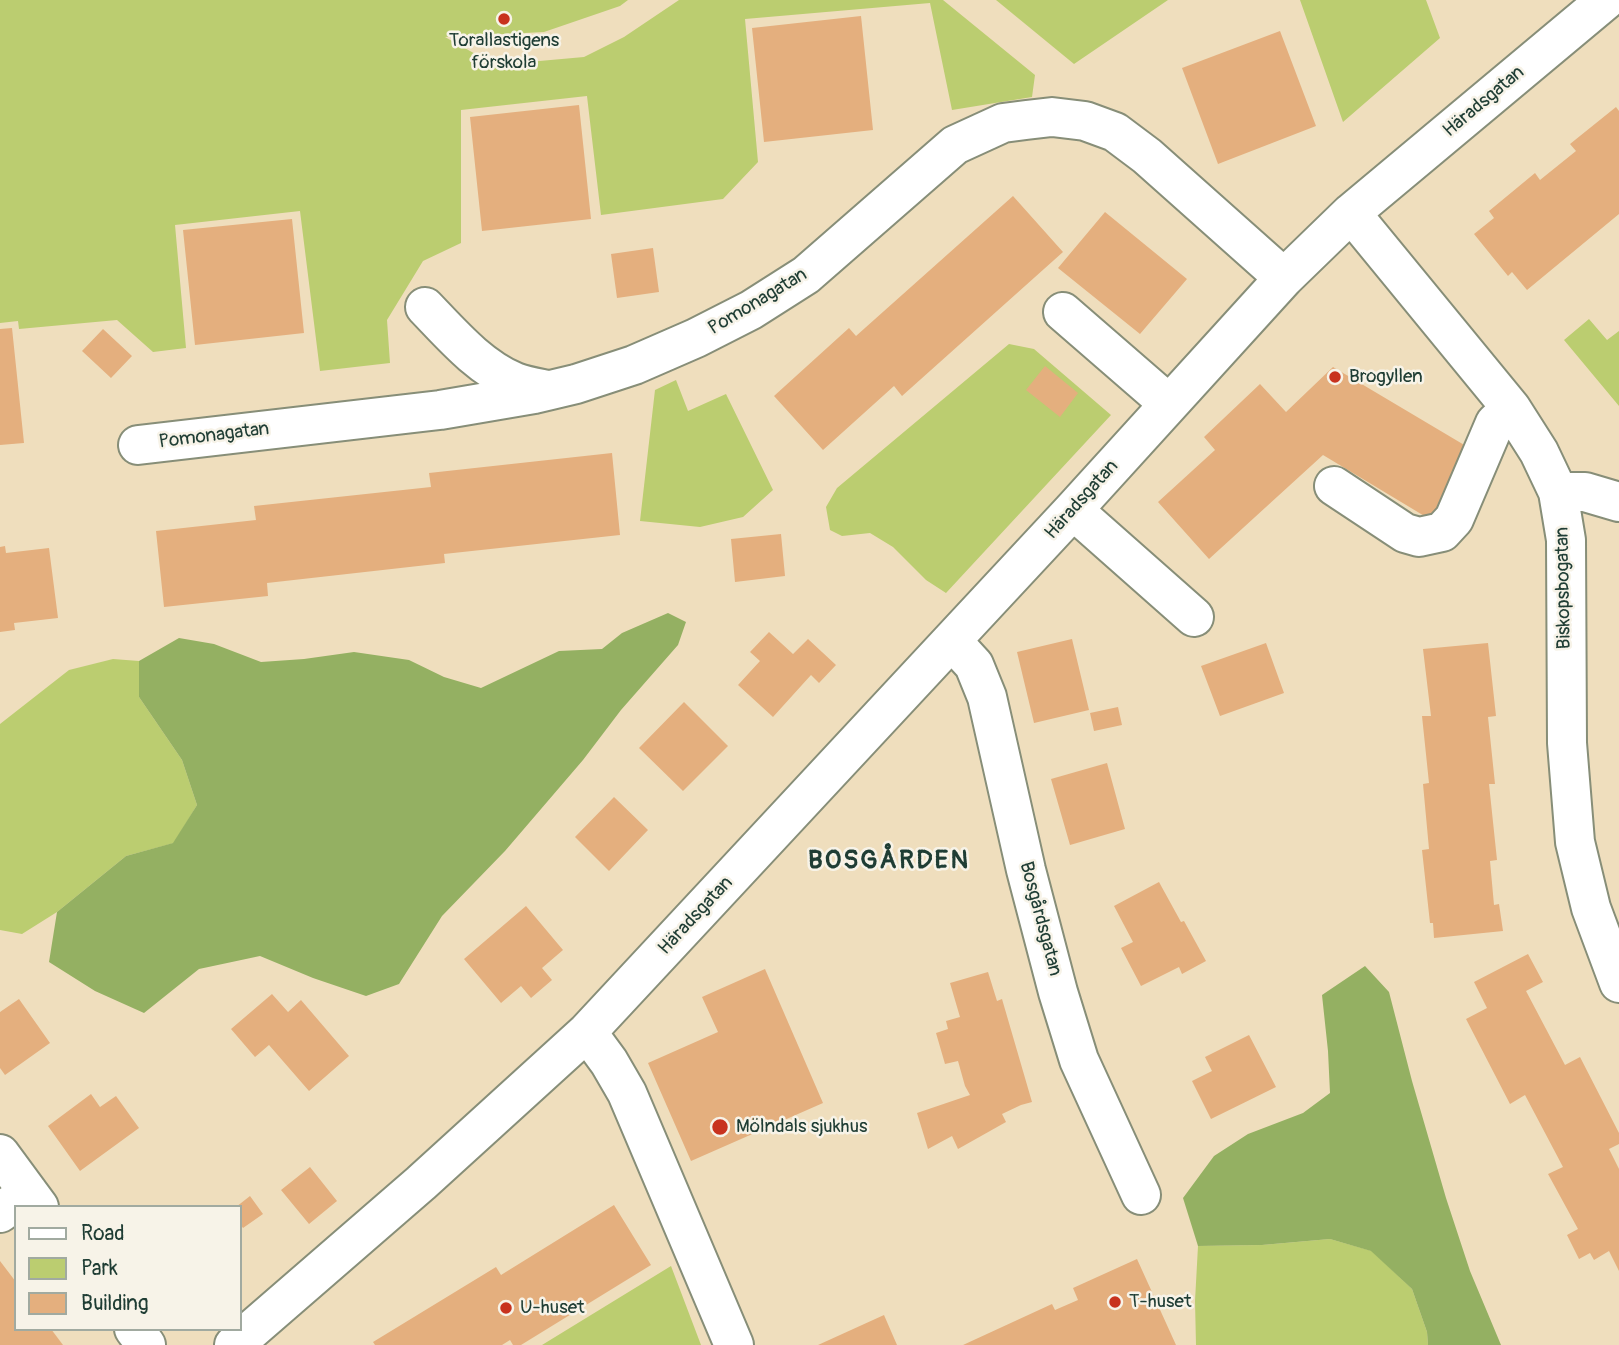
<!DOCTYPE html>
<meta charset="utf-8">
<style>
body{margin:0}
#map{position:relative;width:1619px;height:1345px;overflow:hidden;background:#efdebd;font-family:Pangolin,sans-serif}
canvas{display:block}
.legend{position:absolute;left:14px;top:1205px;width:228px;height:126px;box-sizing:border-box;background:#f7f3e8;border:2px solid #a1aaa0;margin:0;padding:9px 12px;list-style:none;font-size:21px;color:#1f3d34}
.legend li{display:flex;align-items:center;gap:14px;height:35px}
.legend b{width:35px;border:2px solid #a1aaa0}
</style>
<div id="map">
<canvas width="1619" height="1345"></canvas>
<ul class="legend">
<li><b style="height:9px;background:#fff"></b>Road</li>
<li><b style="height:19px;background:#bbcd70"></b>Park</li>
<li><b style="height:19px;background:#e4af7e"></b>Building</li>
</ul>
</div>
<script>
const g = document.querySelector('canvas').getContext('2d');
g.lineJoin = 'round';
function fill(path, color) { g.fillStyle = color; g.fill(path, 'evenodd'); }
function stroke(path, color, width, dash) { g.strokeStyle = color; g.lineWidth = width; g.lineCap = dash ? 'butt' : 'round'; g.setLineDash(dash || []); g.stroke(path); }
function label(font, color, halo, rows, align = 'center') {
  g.font = font + ' Pangolin,sans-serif'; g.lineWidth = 5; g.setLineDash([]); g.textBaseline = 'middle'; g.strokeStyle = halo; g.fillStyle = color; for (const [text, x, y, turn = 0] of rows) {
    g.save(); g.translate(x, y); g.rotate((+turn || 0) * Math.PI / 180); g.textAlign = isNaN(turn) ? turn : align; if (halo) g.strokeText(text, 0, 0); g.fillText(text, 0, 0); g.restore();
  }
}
fill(new Path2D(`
 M0,0H628L620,6L544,32L445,37L495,65L584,57L624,37L679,0H943L1035,75L1032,97L952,110L930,3L745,19L758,162L723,199L601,215L587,96L461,110V243L423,261L387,320L390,363L320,371L300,211L175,225L186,348L153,352L117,320L19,329L18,321L0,323Z
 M996,0H1168L1074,64Z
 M1300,0H1426L1440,38L1343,122Z
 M1589,319L1607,340L1619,331V406L1564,340Z
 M1009,344L1034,349L1111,415L946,593L926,580L893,547L870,533L842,536L830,530L826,507L837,488Z
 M676,380L688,411L726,394L773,490L743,517L700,527L640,521L655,390Z
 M113,659L139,661V697L182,760L197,805L174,843L126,856L57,912L22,934L0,930V724L69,670Z
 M1330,1239L1372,1251L1412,1289L1427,1332L1428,1345H1196L1195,1301L1198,1246L1262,1245Z
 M671,1266L701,1345H542Z`), '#bbcd70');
fill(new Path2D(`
 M668,613L686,622L678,645L621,710L583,760L505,851L442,916L399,984L366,996L313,978L260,956L199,969L144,1013L95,991L49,962L57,912L126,856L173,843L197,805L182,760L139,697V661L179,638L214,644L261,662L304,659L354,652L409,660L444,677L481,688L559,651L602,649L622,633Z
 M1365,966L1389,992L1412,1081L1446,1198L1470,1271L1501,1345H1428L1427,1332L1412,1289L1371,1251L1330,1239L1262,1245L1198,1246L1183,1198L1214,1156L1248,1134L1303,1113L1330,1093L1328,1051L1322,995Z`), '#94b062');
fill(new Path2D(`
 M861,16L873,130L764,142L752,28Z
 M1280,31L1316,126L1218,164L1182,68Z
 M579,105L591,219L482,231L470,117Z
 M1616,107L1619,111V214L1527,290L1512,272L1508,276L1474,234L1494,218L1489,211L1535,173L1540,180L1576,151L1570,144Z
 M1013,196L1063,252L902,396L894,386L823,450L774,396L849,328L856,336Z
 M1105,212L1187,279L1140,334L1058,268Z
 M292,219L304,333L195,345L183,230Z
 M653,248L659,292L617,298L611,254Z
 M12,328L24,443L0,445V329Z
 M103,329L132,356L111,378L82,351Z
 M1045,366L1078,393L1060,417L1026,390Z
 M1333,367L1471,449L1431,520L1323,455L1209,559L1158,502L1215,450L1204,437L1260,384L1286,412Z
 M612,453L620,535L444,554L445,563L267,583L268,596L164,607L156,531L256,520L254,506L431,487L429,473Z
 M781,534L785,576L735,582L731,539Z
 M5,546L6,553L49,548L58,618L14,623L15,630L0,632V547Z
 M769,632L793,654L808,639L836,665L819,683L811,675L773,717L738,685L760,661L750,652Z
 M1072,639L1089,710L1034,723L1017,652Z
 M1266,643L1284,693L1220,716L1201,666Z
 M1488,643L1496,716L1488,717L1495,784H1489L1497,860L1490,861L1494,905L1499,904L1503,931L1434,938L1433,923H1430L1422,850L1429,849L1423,784L1429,783L1422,716H1431L1423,649Z
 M684,702L728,746L683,791L639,748Z
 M1118,707L1122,725L1094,731L1090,713Z
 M1107,763L1125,829L1070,845L1051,779Z
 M614,797L648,830L609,871L575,837Z
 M1159,882L1181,922L1184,921L1206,961L1182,974L1179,967L1141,986L1121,948L1133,942L1114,906Z
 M526,906L563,950L542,968L552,980L531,998L521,986L501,1003L464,959Z
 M1528,954L1543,982L1526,991L1565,1065L1580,1057L1619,1133V1144L1609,1149L1619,1169V1271L1609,1251L1594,1260L1590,1253L1579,1259L1567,1235L1578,1229L1548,1174L1563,1167L1525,1095L1510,1104L1466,1019L1487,1008L1474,982Z
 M765,969L823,1103L691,1161L648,1063L718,1032L702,997Z
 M988,972L997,1001L1002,999L1032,1102L1021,1105L1002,1114L1006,1122L958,1149L952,1136L928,1149L917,1113L970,1095L965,1086L958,1061L945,1064L936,1033L948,1029L946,1021L960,1017L950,983Z
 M272,994L288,1012L301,1000L349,1056L309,1091L269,1045L255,1057L231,1029Z
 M19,999L50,1043L5,1075L0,1068V1012Z
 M1249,1035L1276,1087L1211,1119L1192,1081L1212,1071L1205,1057Z
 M91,1094L100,1107L116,1096L139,1128L80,1171L48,1126Z
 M310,1167L337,1201L309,1224L281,1190Z
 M250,1196L263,1214L243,1228L240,1224V1207H236Z
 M614,1205L651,1265L521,1345H513L510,1340L502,1345H375L373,1342L496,1267L501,1275Z
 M1137,1259L1176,1345H963L1052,1304L1055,1310L1078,1300L1073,1288Z
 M0,1261L16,1282V1329H51L63,1345H0Z
 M884,1315L897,1345H818Z`), '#e4af7e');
const minor = new Path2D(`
 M1351,213L1511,408L1539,452L1558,492L1566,540L1567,743L1575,842L1591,908L1619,983
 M425,307C452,335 479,367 515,382C525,386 538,388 548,390
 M1063,312L1169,404
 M138,445L440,410L534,394L576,384L634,365L696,338L751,310L806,275L955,145L1003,123L1026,120L1052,117L1085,121L1115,132L1147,156L1284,278
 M1334,486L1405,533L1419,537L1442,532L1454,519L1495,423L1511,408
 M1558,492H1585L1619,502
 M1073,510L1194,617
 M952,641L974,665L987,697L1026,870L1058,992L1079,1060L1141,1195
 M587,1032L609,1062L627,1093L734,1345
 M0,1154L39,1207
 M0,1213L28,1192
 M134,1329L146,1345
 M234,1345L421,1183L587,1032L1073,510L1284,278L1351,213L1606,0`);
stroke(minor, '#878e78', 42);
stroke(minor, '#fff', 38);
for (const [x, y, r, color] of [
 [504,19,7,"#c8321e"],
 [1335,377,7,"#c8321e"],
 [720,1127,9,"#c8321e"],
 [1115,1302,7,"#c8321e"],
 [506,1308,7,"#c8321e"]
]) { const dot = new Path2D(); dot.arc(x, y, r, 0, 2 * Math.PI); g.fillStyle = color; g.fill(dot); stroke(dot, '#f7f3e8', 2.5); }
label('19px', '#1f3d34', '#f7f3e8', [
 ["Torallastigens",504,41,"center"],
 ["förskola",504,63,"center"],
 ["Brogyllen",1349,377],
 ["Mölndals sjukhus",736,1127],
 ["T-huset",1129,1302],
 ["U-huset",520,1308]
], 'left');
label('19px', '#1f3d34', '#f7f3e8', [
 ["Häradsgatan",1484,102,-40],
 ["Pomonagatan",758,302,-31],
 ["Pomonagatan",214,436,-7],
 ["Häradsgatan",1082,500,-48],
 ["Biskopsbogatan",1564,588,-91],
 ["Häradsgatan",696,916,-47],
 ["Bosgårdsgatan",1040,919,75]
]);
g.letterSpacing = '2px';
label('bold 26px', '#1f3d34', '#f7f3e8', [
 ["BOSGÅRDEN",889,861]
]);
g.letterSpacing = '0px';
</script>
